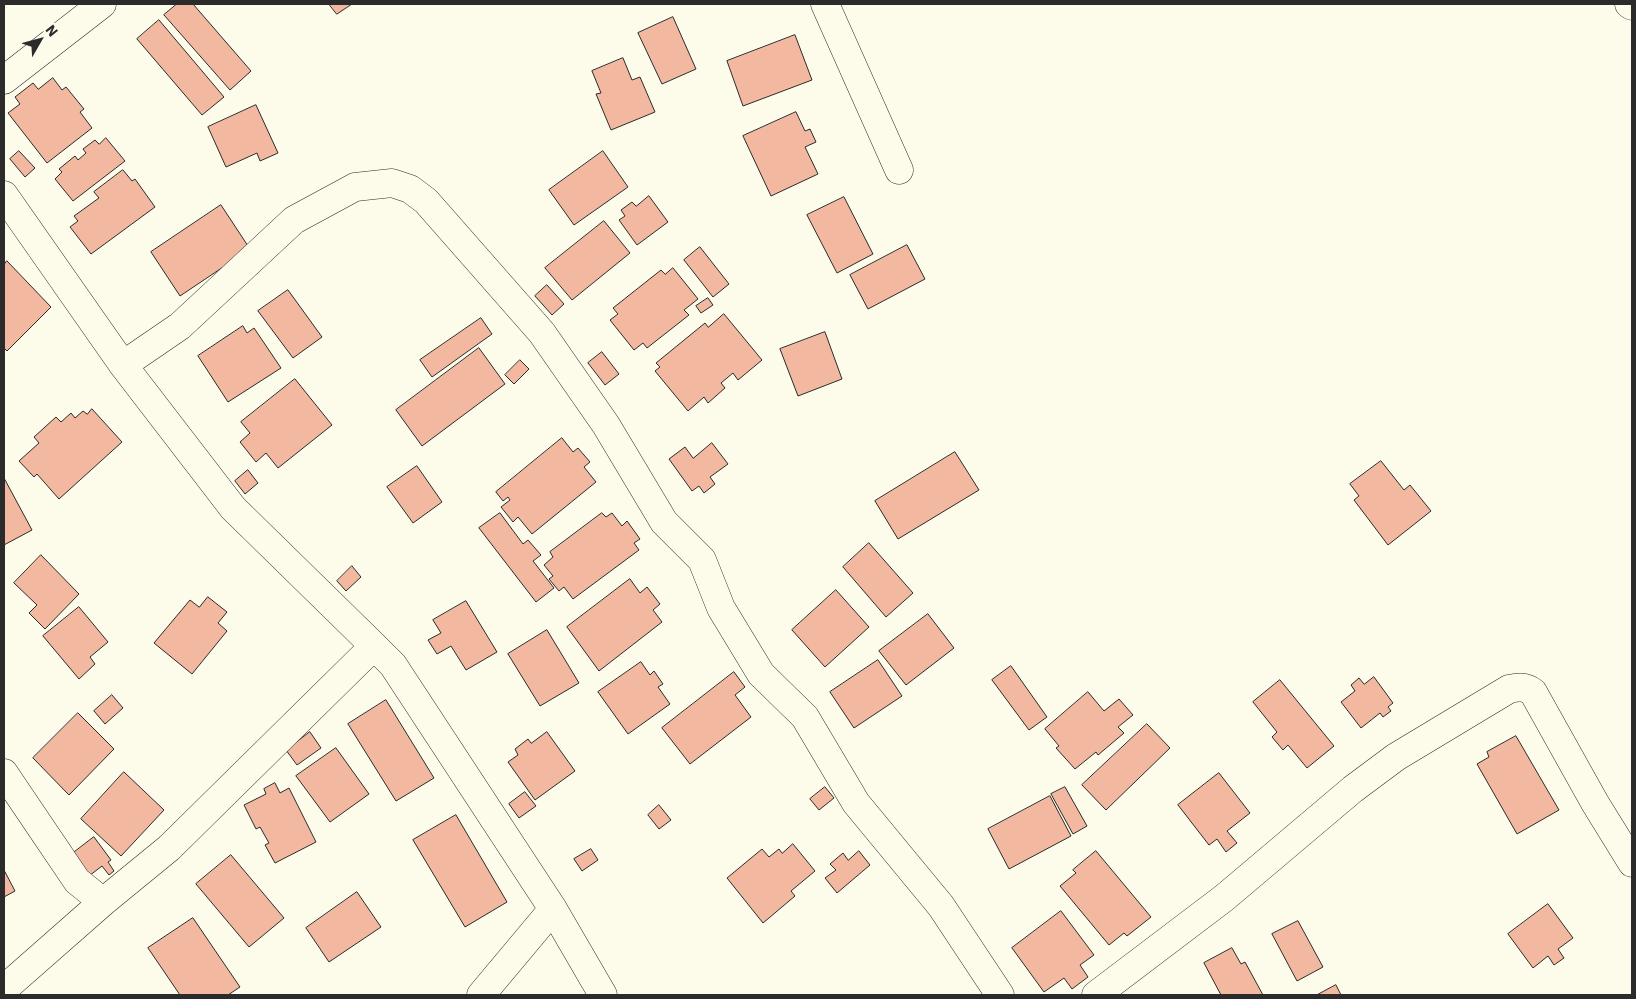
<!DOCTYPE html>
<style>
body{margin:0}
#map{position:relative;width:1636px;height:999px;overflow:hidden;background:#fdfbea;font-family:"IBM Plex Sans",sans-serif}
canvas{display:block}
.frame{position:absolute;inset:0;border:5px solid #2b2b2b;pointer-events:none}
.north{position:absolute;left:15px;top:15px;width:50px;height:50px;-webkit-text-stroke:4px #fdfbea;paint-order:stroke;rotate:52deg;font-size:14px;font-weight:700;line-height:20px;text-align:center;color:#2b2b2b}
.north::after{content:'';display:block;margin:auto;width:18px;height:22px;background:#2b2b2b;clip-path:polygon(50% 0,100% 100%,50% 72%,0 100%)}
</style>
<div id="map">
<canvas width="1636" height="999"></canvas>
<div class="frame"></div>
<div class="north">N</div>
</div>
<script>
const g = document.querySelector('canvas').getContext('2d');
g.lineJoin = 'round';
function fill(path, color) { g.fillStyle = color; g.fill(path, 'evenodd'); }
function stroke(path, color, width, dash) { g.strokeStyle = color; g.lineWidth = width; g.lineCap = dash ? 'butt' : 'round'; g.setLineDash(dash || []); g.stroke(path); }
const building = new Path2D(`
 M177,4H193L251,71L230,90L164,15Z
 M329,4H352L337,14Z
 M673,17L696,69L662,84L638,33Z
 M159,20L224,97L202,115L137,39Z
 M795,35L812,80L743,106L727,61Z
 M623,58L632,80L640,77L655,112L611,130L596,94L601,93L592,71Z
 M53,78L62,90L66,87L84,109L80,112L92,128L47,163L8,113L20,104L15,97L33,83L38,89Z
 M256,105L278,153L260,161L257,153L226,167L208,127Z
 M796,112L805,131L810,129L816,142L805,147L818,174L771,196L743,136Z
 M106,138L125,161L73,201L55,179L62,172L59,169L75,156L78,160L86,153L83,149L95,140L99,144Z
 M19,151L35,168L25,177L10,159Z
 M603,151L628,187L574,225L549,190Z
 M123,170L132,181L135,179L155,207L91,254L70,227L78,221L74,216L99,198L94,192Z
 M649,196L668,222L637,245L619,220L625,216L621,210L632,202L636,206Z
 M844,197L873,254L837,273L807,215Z
 M221,205L250,249L180,296L151,252Z
 M604,221L630,253L572,300L545,268Z
 M907,245L925,279L868,309L850,275Z
 M700,247L729,284L713,297L684,260Z
 M7,261L51,307L7,351L4,348V265Z
 M673,268L698,299L684,310L689,315L647,348L643,343L634,350L610,320L618,314L613,308L661,270L665,274Z
 M547,285L564,304L552,315L535,296Z
 M288,290L322,337L293,358L258,311Z
 M708,298L713,305L701,313L696,306Z
 M724,314L762,360L738,380L733,373L721,383L725,388L708,403L704,397L688,411L655,371L660,367L656,363L705,323L708,327Z
 M481,318L492,334L432,377L420,360Z
 M243,326L247,333L254,328L281,368L228,402L198,356Z
 M825,332L842,379L798,396L780,349Z
 M479,348L505,384L422,446L396,410Z
 M602,352L619,374L605,385L588,363Z
 M520,360L529,369L514,384L505,375Z
 M295,379L332,425L278,468L266,453L256,462L240,442L250,433L241,422Z
 M92,409L122,442L59,499L37,474L34,477L19,461L39,443L34,437L56,417L61,422L71,413L75,418L83,411L87,414Z
 M562,438L573,452L578,448L590,462L584,467L596,482L532,534L518,517L513,522L501,507L510,500L508,497L503,501L496,492Z
 M712,443L728,464L710,477L715,484L704,493L699,486L692,491L669,459L685,447L693,458Z
 M955,452L979,490L898,539L875,501Z
 M1381,461L1404,490L1410,485L1431,511L1388,545L1354,500L1359,496L1350,484Z
 M417,466L442,502L413,523L387,487Z
 M248,470L258,483L245,494L235,481Z
 M4,478L32,530L4,545Z
 M500,513L523,544L528,540L541,555L533,561L554,588L536,602L479,528Z
 M602,513L606,517L612,513L622,526L627,521L640,539L634,543L639,550L573,599L564,587L559,591L549,579L553,576L544,565L553,557L550,552Z
 M869,543L913,593L886,617L843,567Z
 M41,555L79,594L45,629L29,613L37,605L14,583Z
 M352,566L361,577L346,591L337,581Z
 M630,579L640,593L647,587L660,604L653,610L662,622L599,671L567,627Z
 M836,590L869,627L825,667L792,630Z
 M208,597L227,612L218,623L227,631L192,674L154,643L190,600L199,607Z
 M466,601L497,652L466,670L451,646L437,654L428,640L441,633L433,620Z
 M79,607L108,642L90,657L95,664L79,679L43,636Z
 M928,614L954,648L906,685L879,651Z
 M547,630L579,683L540,706L508,654Z
 M878,660L902,696L854,728L830,692Z
 M641,662L650,675L654,671L663,684L658,687L670,704L628,734L598,692Z
 M1011,666L1047,717L1029,730L992,680Z
 M734,672L745,687L735,695L751,717L690,764L662,728Z
 M1374,677L1393,703L1388,707L1391,711L1383,717L1380,713L1361,728L1341,702L1355,691L1351,685L1359,678L1364,684Z
 M1280,680L1334,746L1307,768L1288,745L1283,750L1272,737L1277,732L1253,702Z
 M1088,692L1104,711L1119,699L1133,715L1118,727L1124,733L1098,755L1096,752L1075,769L1056,748L1059,746L1045,729Z
 M112,695L123,708L105,724L94,711Z
 M386,700L434,778L396,801L348,724Z
 M78,713L114,749L69,795L33,758Z
 M1147,724L1170,748L1106,810L1082,785Z
 M310,732L321,748L297,765L286,750L296,739L297,741Z
 M547,732L575,771L535,800L508,762L518,755L515,749L528,739L531,743Z
 M1516,736L1559,810L1517,834L1477,764L1489,757L1487,752Z
 M336,748L369,794L330,822L296,776Z
 M124,772L164,810L121,856L81,819Z
 M1219,773L1250,813L1227,831L1237,843L1226,852L1217,839L1209,845L1178,805Z
 M275,783L280,793L289,788L316,842L275,863L265,845L269,843L260,827L256,829L244,805L266,794L264,789Z
 M825,787L834,798L819,810L810,799Z
 M1065,787L1087,826L1073,834L1051,794Z
 M525,792L536,806L519,818L509,804Z
 M1050,796L1071,836L1009,869L988,829Z
 M659,805L671,820L659,829L648,815Z
 M456,815L507,902L465,927L413,840Z
 M94,837L111,860L108,862L114,871L109,875L102,866L89,876L72,854Z
 M793,844L815,871L791,891L795,896L763,923L727,878L762,849L769,857L779,849L782,853Z
 M591,849L598,860L582,871L574,859Z
 M859,851L870,865L837,893L825,878L836,870L830,864L843,853L848,860Z
 M1096,851L1151,917L1127,936L1124,933L1109,945L1060,886L1076,873L1073,870Z
 M231,855L284,918L249,947L196,884Z
 M4,870L15,891L4,897Z
 M357,892L381,927L329,962L306,928Z
 M1548,904L1573,938L1558,949L1564,958L1554,965L1548,956L1533,968L1508,934Z
 M1061,911L1094,955L1080,965L1088,977L1072,989L1064,978L1044,992L1012,948Z
 M193,918L240,987L228,995H180L148,948Z
 M1298,921L1323,967L1297,981L1272,934Z
 M1232,948L1241,964L1245,962L1263,995H1221L1204,963Z
 M1336,985L1341,995H1317Z`);
fill(building, '#f2b8a0');
stroke(building, '#2b2b2b', 1);
const minor = new Path2D(`
 M825,4L899,170
 M1629,4L1632,6
 M4,80L102,4
 M4,195L123,365L233,508L374,646L393,665L553,909L603,995
 M123,365L180,326L294,220L355,187L392,183L410,189L426,201L542,333L606,425L664,522L702,560L721,608L761,674L805,717L856,803L941,906L1000,995
 M4,773L77,881L103,902
 M4,989L103,902L169,848L374,646
 M481,995L553,909
 M1096,995L1224,898L1353,789L1396,757L1509,689C1518,687 1525,686 1533,692L1595,803L1632,863`);
stroke(minor, '#2b2b2b', 29);
stroke(minor, '#fdfbea', 28);
</script>
